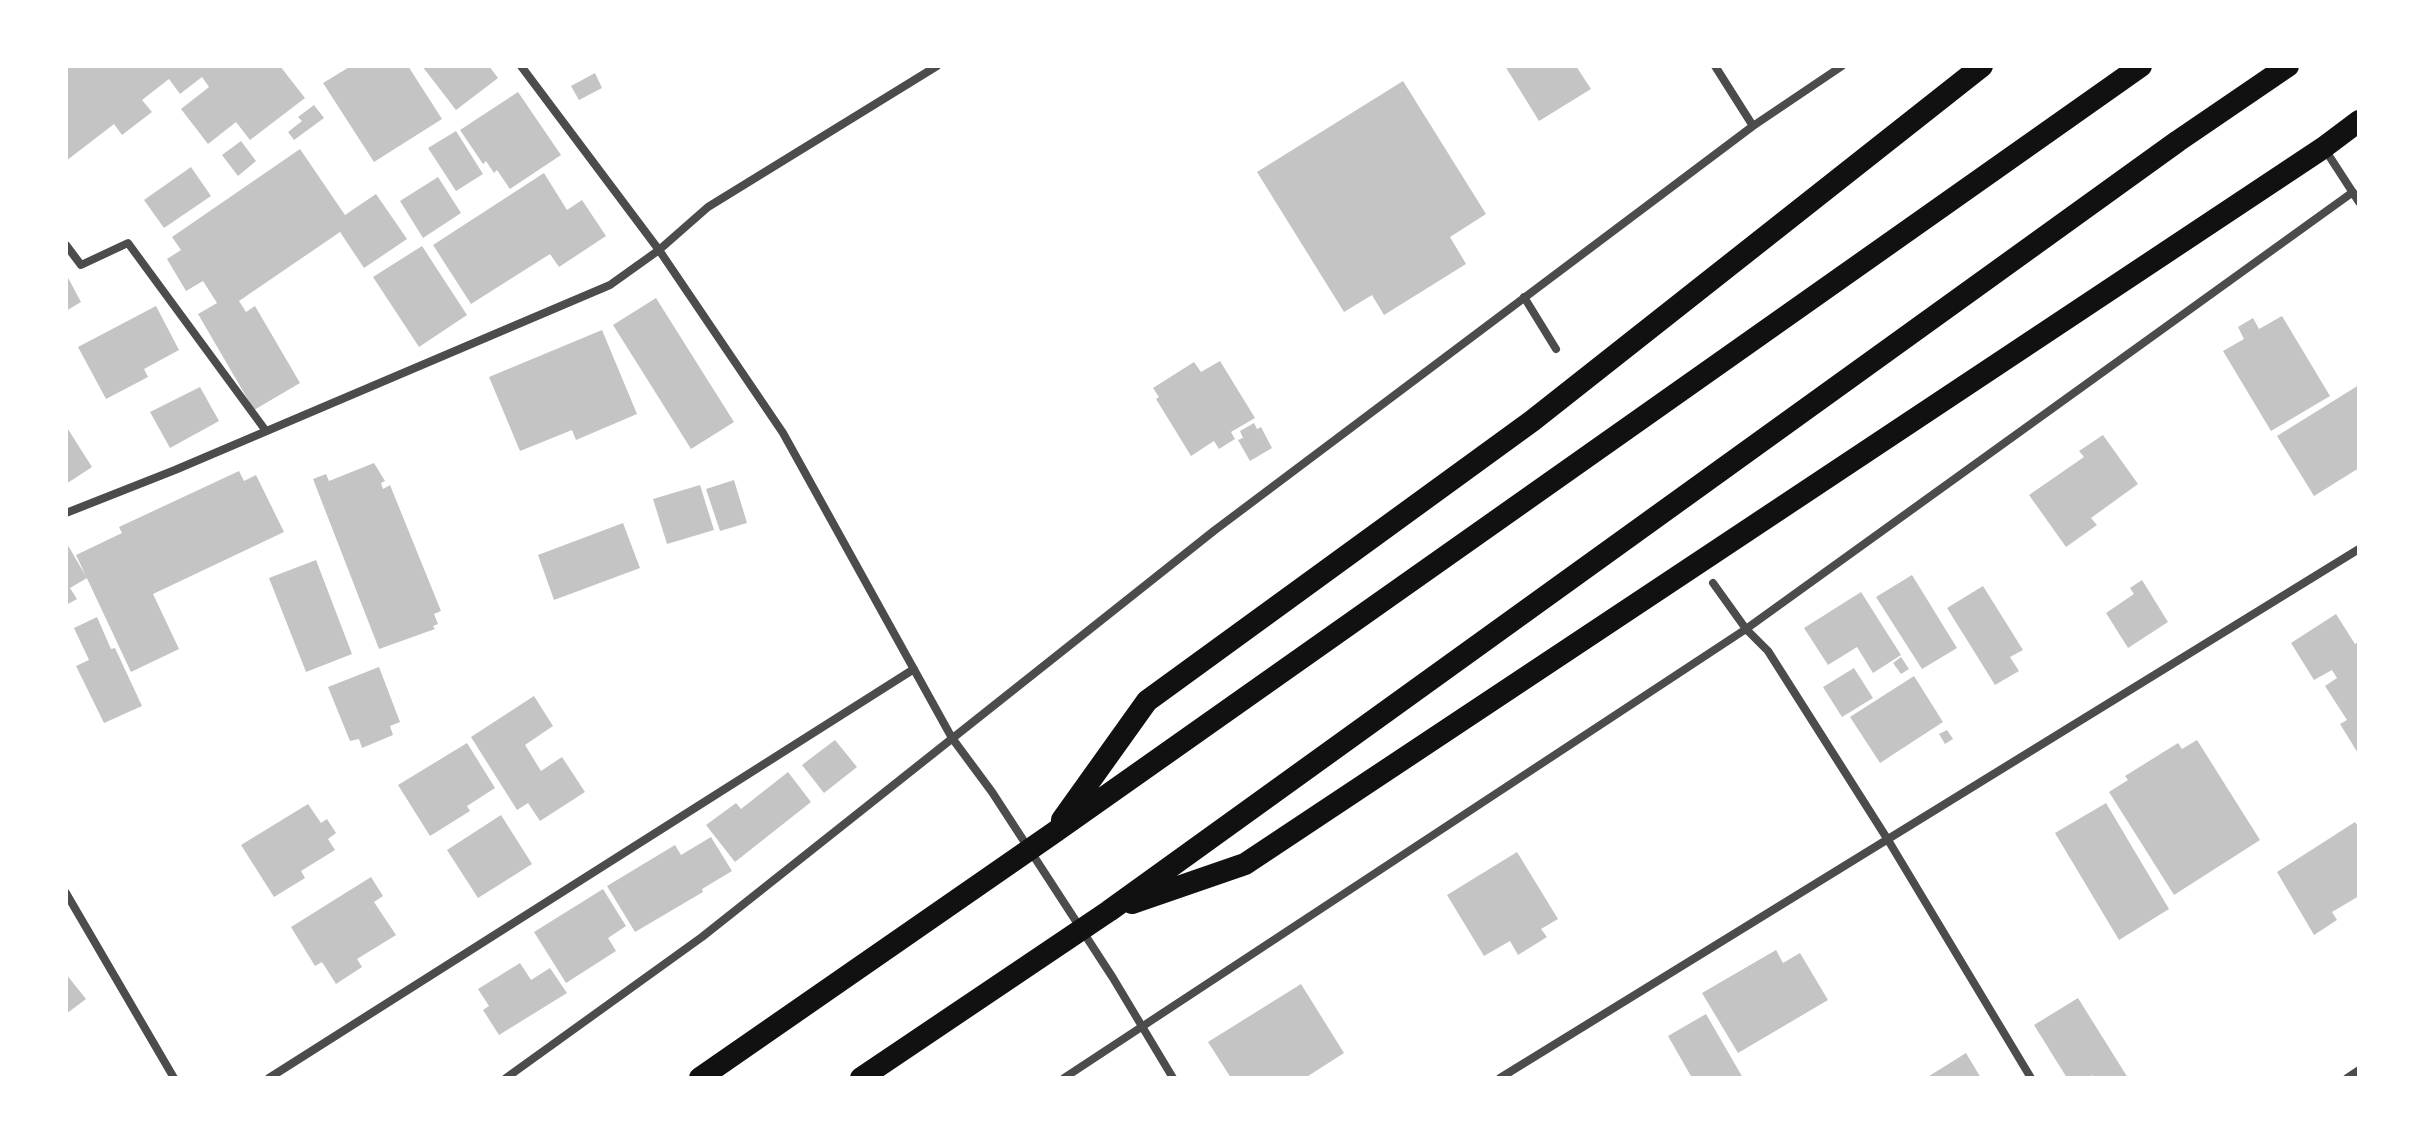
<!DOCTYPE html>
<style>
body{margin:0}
#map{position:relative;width:2425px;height:1144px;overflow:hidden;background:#fff;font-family:"Nunito Sans",sans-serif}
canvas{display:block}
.frame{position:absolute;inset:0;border:68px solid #fff;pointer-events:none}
</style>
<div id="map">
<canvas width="2425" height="1144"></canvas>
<div class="frame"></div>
</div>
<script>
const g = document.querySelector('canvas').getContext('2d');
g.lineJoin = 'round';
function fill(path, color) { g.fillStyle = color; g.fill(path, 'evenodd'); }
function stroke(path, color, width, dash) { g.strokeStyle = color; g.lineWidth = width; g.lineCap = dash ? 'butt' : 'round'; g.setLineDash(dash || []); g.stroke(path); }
fill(new Path2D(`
 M66,66H280L305,98L250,140L236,122L208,144L181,109L209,87L202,77L180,94L169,79L142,100L152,112L122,135L114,124L66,161Z
 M351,66H408L442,119L374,162L323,83Z
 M422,66H489L498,78L456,110Z
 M1505,66H1576L1591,89L1539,121Z
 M595,73L602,88L579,100L571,86Z
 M1403,81L1486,214L1450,237L1466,264L1384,315L1372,295L1344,312L1257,172Z
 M518,92L561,155L510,189L497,170L494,173L486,161L483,164L460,130Z
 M314,105L324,118L294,140L288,132L302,121L298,117Z
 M456,131L483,174L456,191L428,148Z
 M241,141L256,161L238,176L222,155Z
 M300,149L345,215L376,194L407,239L364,268L340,232L239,301L246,312L255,306L300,383L254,410L198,314L217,303L203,281L186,291L167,259L181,250L172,237Z
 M191,167L211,196L164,228L144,200Z
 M544,173L567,210L582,200L606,236L559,267L550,254L471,304L433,245Z
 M438,177L461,213L423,238L400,201Z
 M422,246L467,315L419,347L373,277Z
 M66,274L81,302L66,311Z
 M656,298L734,422L691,449L613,325Z
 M156,306L179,350L144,369L148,377L106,399L78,347Z
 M2282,316L2330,396L2271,431L2223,351L2244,339L2238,327L2253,318L2259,329Z
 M602,330L637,414L576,440L572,430L520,451L489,377Z
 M1220,361L1255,418L1231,432L1235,439L1219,449L1214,441L1191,456L1156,399L1159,397L1153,388L1194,362L1201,372Z
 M2359,385V468L2314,496L2277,436Z
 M200,387L219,421L170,448L150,412Z
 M1254,423L1257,429L1261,427L1272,448L1250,461L1238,440L1243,438L1240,431Z
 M66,426L92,467L66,484Z
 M2103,435L2138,484L2091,518L2097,525L2066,547L2029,495L2084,457L2079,451Z
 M374,463L385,481L381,483L383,489L390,485L441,611L434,614L438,624L433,626L435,629L379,649L313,479L326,474L329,481Z
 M239,471L244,481L256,475L284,532L153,594L179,649L131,672L76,555L122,533L119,527Z
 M734,480L747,523L720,531L706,489Z
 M700,485L714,530L667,544L653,499Z
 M623,523L640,568L554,600L538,555Z
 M66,542L87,578L70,588L77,599L66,605Z
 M316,560L352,654L306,672L269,578Z
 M1912,575L1957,648L1922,669L1876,597Z
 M2142,580L2168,622L2128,648L2106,613L2134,594L2130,588Z
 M1983,586L2023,650L2010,657L2019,671L1995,685L1947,608Z
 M1861,592L1901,655L1873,673L1857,647L1828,665L1804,628Z
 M2336,614L2355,644L2359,642V755L2340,724L2347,720L2325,686L2337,678L2332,670L2314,680L2291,643Z
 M97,617L111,649L115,648L142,706L104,723L76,666L89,660L74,628Z
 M1901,657L1909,669L1901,674L1893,663Z
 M379,667L400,722L390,726L393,735L362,748L359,739L350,741L328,687Z
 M1854,668L1873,698L1842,717L1823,687Z
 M1914,676L1943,722L1880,763L1850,717Z
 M534,696L553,726L525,745L541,771L562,757L585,792L540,821L528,803L517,810L471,737Z
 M1947,730L1953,739L1945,744L1939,734Z
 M835,740L857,767L824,793L802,765Z
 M2197,740L2260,840L2174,895L2109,792L2128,780L2125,776L2178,743L2182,749Z
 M467,743L495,788L467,806L470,811L430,836L398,785Z
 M788,772L811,802L735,862L706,825L736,803L741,809Z
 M2106,803L2169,909L2119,940L2055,833Z
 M308,804L321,823L327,819L336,833L328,839L335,850L301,871L305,878L274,897L241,845Z
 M501,815L532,864L478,898L447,850Z
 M2355,822L2359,828V896L2332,912L2337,920L2314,935L2277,872Z
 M711,837L732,871L702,889L703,892L635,932L607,886L675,845L681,855Z
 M1517,852L1558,919L1541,929L1547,937L1518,955L1510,941L1484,956L1447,895Z
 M371,877L383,896L374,902L396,935L357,959L362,967L336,984L322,962L315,966L291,927Z
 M603,889L626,926L608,938L616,951L566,983L534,932Z
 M1776,950L1783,963L1800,953L1828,1000L1738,1053L1702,993Z
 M520,963L531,980L550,968L567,993L499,1035L483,1010L489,1006L478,989Z
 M66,974L86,999L66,1014Z
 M1301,984L1344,1053L1305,1078H1231L1208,1042Z
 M2078,998L2128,1078H2094L2092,1075L2088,1078H2067L2034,1025Z
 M1706,1014L1743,1078H1692L1668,1036Z
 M1966,1053L1981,1078H1926Z`), '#c4c4c4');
stroke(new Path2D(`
 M521,66L659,250L783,433L952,738L992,792L1113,978L1173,1078
 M1715,66L1753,126
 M2324,148L2359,202
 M66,245L81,265L128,243L266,431
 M1524,297L1556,349
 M66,513L175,470L610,285L659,250L708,207L937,66
 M1713,583L1746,629L1768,651L1888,840L2031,1078
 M66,893L174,1078
 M269,1078L914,669
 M506,1078L702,937L1215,530L1753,126L1842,66
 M1064,1078L1746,629L2353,192
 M1500,1078L2359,549
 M2347,1078L2359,1070`), '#4c4c4c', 8);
stroke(new Path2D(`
 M1062,820L1147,701L1532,421L1982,66
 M1132,903L1245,864L2323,148L2359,121
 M700,1078L1052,834L2141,66
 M861,1078L1109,911L2178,141L2288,66`), '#111', 22);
</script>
